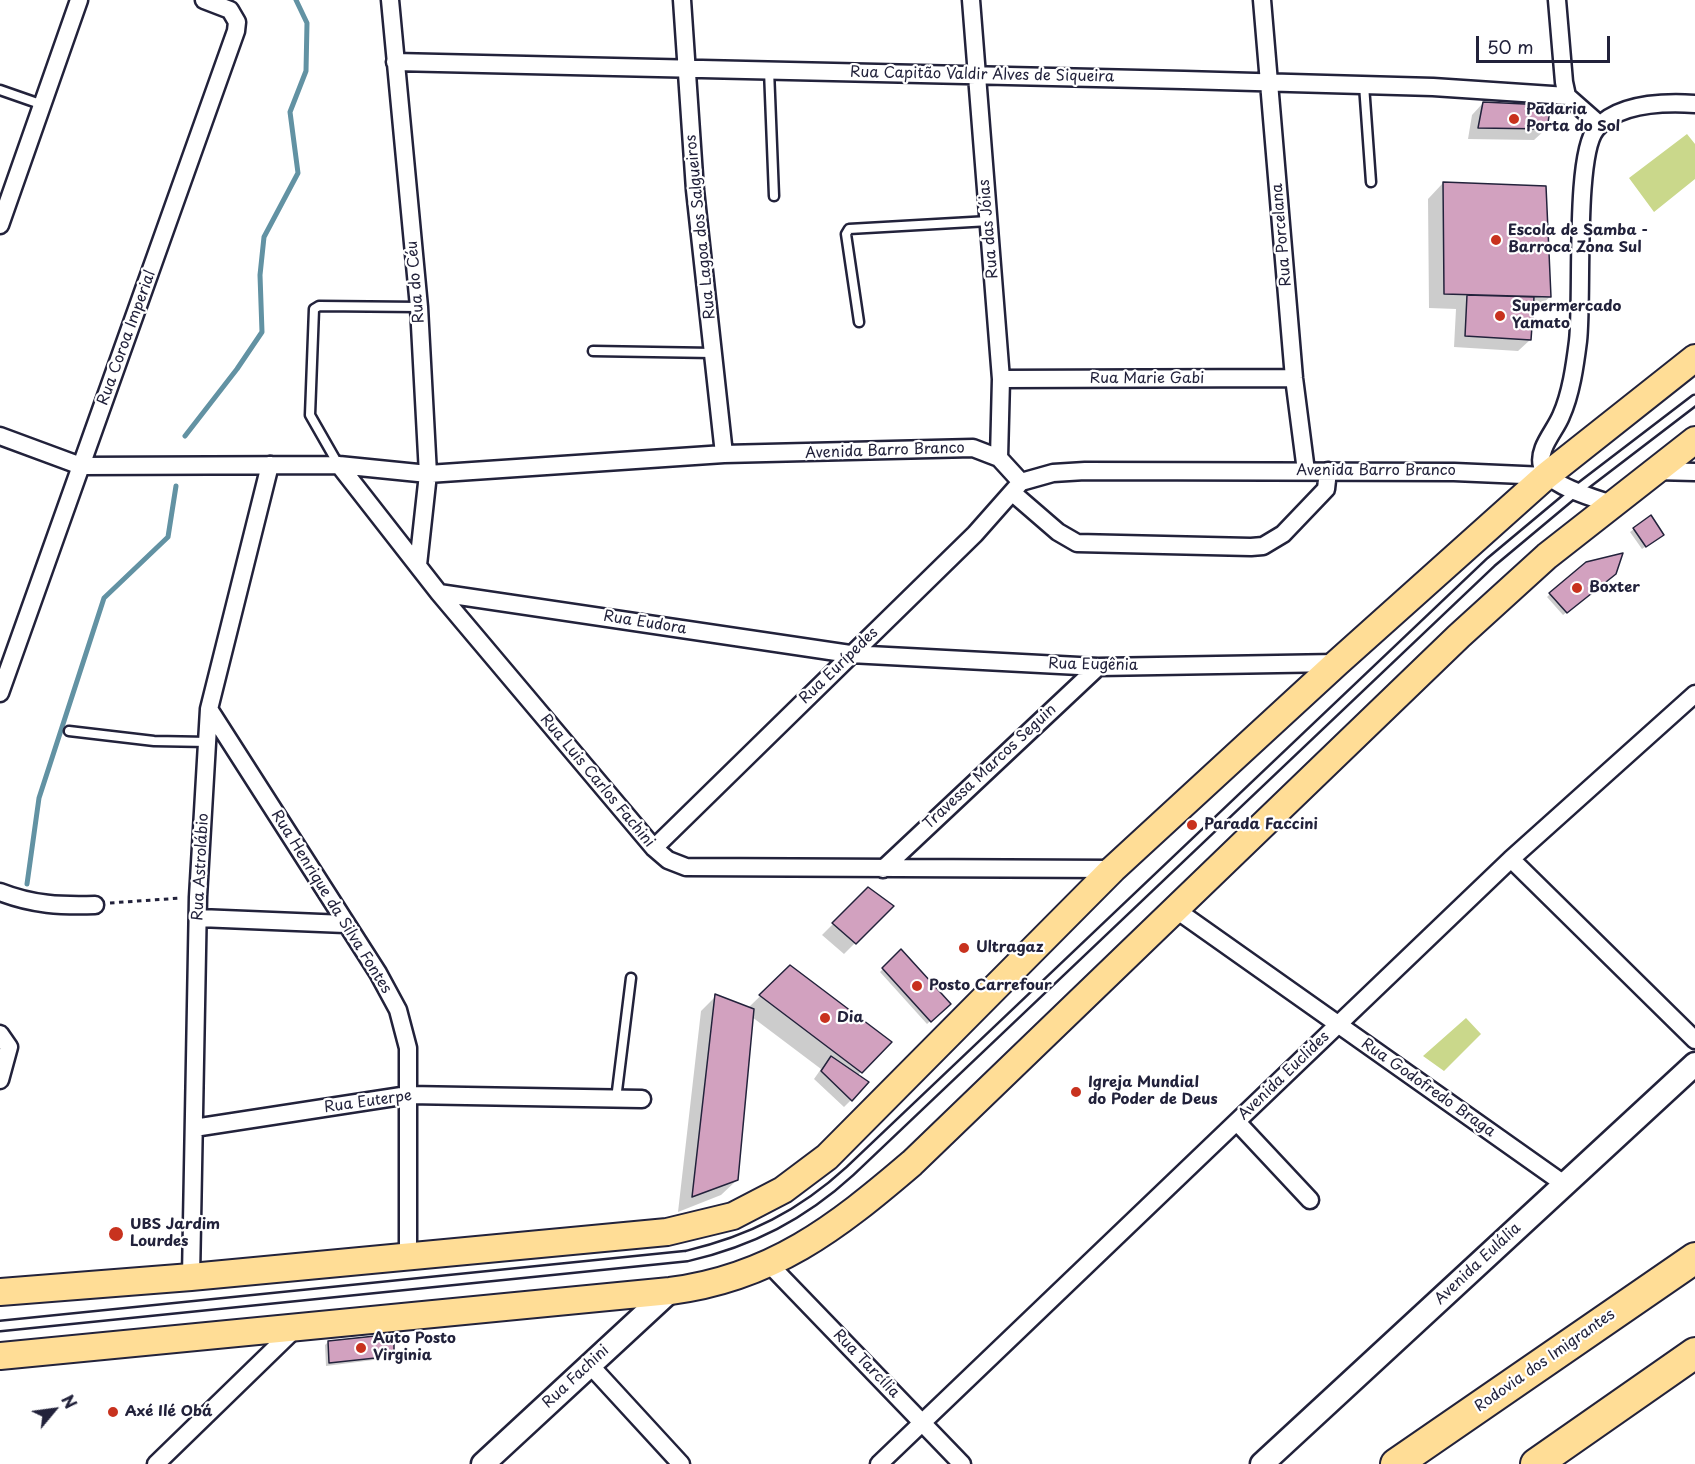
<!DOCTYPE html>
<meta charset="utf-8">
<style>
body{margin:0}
#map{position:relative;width:1695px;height:1464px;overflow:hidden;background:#fff;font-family:"Playpen Sans",sans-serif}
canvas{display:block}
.north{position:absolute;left:24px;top:1380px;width:60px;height:60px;-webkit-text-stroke:4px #fff;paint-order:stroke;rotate:61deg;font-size:16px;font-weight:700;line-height:24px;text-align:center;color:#22223b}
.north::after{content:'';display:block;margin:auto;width:21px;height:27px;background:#22223b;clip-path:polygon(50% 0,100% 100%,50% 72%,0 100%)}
.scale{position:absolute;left:1476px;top:36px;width:134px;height:27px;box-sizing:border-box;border:3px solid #22223b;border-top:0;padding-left:8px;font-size:18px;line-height:21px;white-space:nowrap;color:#22223b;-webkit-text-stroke:4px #fff;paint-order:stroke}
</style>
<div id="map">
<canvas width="1695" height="1464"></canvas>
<div class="north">N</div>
<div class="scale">50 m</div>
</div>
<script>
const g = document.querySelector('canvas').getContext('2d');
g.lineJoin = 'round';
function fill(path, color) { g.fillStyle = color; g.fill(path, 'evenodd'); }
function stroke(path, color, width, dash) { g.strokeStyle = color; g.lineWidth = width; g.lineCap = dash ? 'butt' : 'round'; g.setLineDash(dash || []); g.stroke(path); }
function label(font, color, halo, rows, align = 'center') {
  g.font = font + ' "Playpen Sans",sans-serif'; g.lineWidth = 4.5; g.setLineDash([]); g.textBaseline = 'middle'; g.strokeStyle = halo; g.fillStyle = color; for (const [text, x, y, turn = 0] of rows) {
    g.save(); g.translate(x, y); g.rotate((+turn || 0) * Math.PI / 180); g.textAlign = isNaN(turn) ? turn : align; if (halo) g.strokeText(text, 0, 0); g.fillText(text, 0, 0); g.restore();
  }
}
fill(new Path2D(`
 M1687,134L1695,144V179L1654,212L1629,178Z
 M1466,1018L1481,1034L1444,1071L1423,1056Z`), '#cad88b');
fill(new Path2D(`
 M1483,103L1546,129L1534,140L1468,139L1472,115Z
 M1443,183L1550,297L1532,312L1530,340L1518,351L1454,347L1456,309L1429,308L1428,199Z
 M1651,517L1659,538L1642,549L1630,532Z
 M1611,577L1563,615L1547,597L1550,594Z
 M868,889L892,906L844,954L822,935Z
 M901,951L949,1004L927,1024L880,972Z
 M790,967L890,1042L857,1076L851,1100L844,1107L814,1079L821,1069L752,1017L737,1180L721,1195L678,1212L701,1011L716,996L748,1008Z
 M328,1342L392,1355L389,1358L326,1366L325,1345Z`), '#0003');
stroke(new Path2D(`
 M185,436L237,369L262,332L260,275L264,237L298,173L290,112L306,71L307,23L296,0
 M27,884L39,798L104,598L168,537L176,486`), '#6292a3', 5);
const building = new Path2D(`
 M1483,102L1545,105L1550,110L1547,129L1478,128Z
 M1443,182L1546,186L1551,297L1444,294Z
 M1467,295L1534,297L1531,340L1465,336Z
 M1651,515L1664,535L1646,547L1633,528Z
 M1623,553L1616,574L1567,613L1549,593L1586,562Z
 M868,887L894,906L856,944L832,923Z
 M901,949L951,1004L931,1022L882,968Z
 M790,965L892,1042L862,1073L759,995Z
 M715,994L754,1009L738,1180L692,1197Z
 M831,1056L869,1082L852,1101L821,1071Z
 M394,1334V1356L329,1363L328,1341Z`);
fill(building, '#d2a1bf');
stroke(building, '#22223b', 1.5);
const lane = new Path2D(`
 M769,70L774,196
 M1364,85L1371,182
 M0,90L43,105
 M859,322L846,234L849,229L989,221
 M593,351L713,353
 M338,464L310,415L314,309L319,306L419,307
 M69,731L154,741L208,742
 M616,1099L631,978
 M0,1326L687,1256C751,1241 802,1215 850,1171L1491,562L1576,491L1695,400`);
const street = new Path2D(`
 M390,0L419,307L428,474L418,565
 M682,0L695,190L724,454
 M971,0L1001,379L999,458
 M1262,0L1294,378L1306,471
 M1557,0L1564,82L1567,96L1600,125
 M395,62L1184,80L1433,87L1567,96
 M0,225L79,0
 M1001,379L1294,378
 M0,436L81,466L339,465L428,474L724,454L973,448L999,458L1021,482L1053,473L1085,471L1454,472L1546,476
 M339,465L439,593L654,848L668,860L686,867L1113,869
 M1655,471L1695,472
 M1014,494L1058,532L1077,543L1251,547L1263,546L1283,534L1326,489L1328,471
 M1612,504C1593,498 1547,485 1542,466C1537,449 1555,431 1561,416C1571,394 1575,365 1578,341C1583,298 1574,156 1596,129C1618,103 1664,102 1695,104
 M439,593L850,654L1098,667L1337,663
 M0,693L236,31L237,22L230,10L204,0
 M209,709L378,973L398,1010L408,1048V1255
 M654,848L975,534L1021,482
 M1511,859L1695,1040
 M883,869L1098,667
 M0,892C33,905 61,906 95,905
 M1175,909L1564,1184
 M199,918L345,924
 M0,1034L9,1047L0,1080
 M1237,1122L1310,1200
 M194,1128L408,1095L642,1099
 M770,1265L962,1464
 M191,1277L198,897L209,709L270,465
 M590,1365L681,1464
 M156,1464L297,1327
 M879,1464L1511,859L1695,694`);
const secondary = new Path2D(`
 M483,1464L670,1291
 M1262,1464L1695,1064`);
const primary = new Path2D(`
 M0,1292L191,1277L667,1232L733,1216L783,1190L827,1157L1113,869L1337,663L1546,476L1695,358
 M0,1356L670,1291C772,1278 836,1228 912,1163L1459,636L1547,556L1695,440`);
const highway = new Path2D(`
 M1396,1464L1695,1258
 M1536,1464L1695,1353`);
stroke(lane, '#22223b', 13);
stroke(street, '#22223b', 21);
stroke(secondary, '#22223b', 27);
stroke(primary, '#22223b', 30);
stroke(highway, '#22223b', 34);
stroke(new Path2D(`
 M110,903L181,898`), '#22223b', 3, [4.5, 4.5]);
stroke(lane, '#fff', 8);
stroke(street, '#fff', 16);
stroke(secondary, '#fff', 22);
stroke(primary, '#ffdd96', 26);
stroke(highway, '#ffdd96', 30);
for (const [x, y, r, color] of [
 [1514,119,6,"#c8321e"],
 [1496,240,6,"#c8321e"],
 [1500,316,6,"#c8321e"],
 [1577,588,6,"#c8321e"],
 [1192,825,6,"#c8321e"],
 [964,948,6,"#c8321e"],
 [917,986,6,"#c8321e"],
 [825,1018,6,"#c8321e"],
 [1076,1092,6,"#c8321e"],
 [116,1234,8,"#c8321e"],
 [361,1348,6,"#c8321e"],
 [113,1412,6,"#c8321e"]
]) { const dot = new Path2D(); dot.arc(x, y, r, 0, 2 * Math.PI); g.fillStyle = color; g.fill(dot); stroke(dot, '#fff', 2); }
label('15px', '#22223b', '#fff', [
 ["Rua Capitão Valdir Alves de Siqueira",982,75,1],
 ["Rua Lagoa dos Salgueiros",701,227,-96],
 ["Rua das Jóias",989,229,-95],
 ["Rua Porcelana",1282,235,-95],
 ["Rua do Céu",416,282,-95],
 ["Rua Coroa Imperial",127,338,-70],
 ["Rua Marie Gabi",1147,379],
 ["Avenida Barro Branco",885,451,-2],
 ["Avenida Barro Branco",1376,471],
 ["Rua Eudora",645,623,9],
 ["Rua Eugênia",1093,665,1],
 ["Rua Eurípedes",839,666,-44],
 ["Travessa Marcos Seguin",990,767,-43],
 ["Rua Luis Carlos Fachini",597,781,50],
 ["Rua Astrolábio",201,867,-87],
 ["Rua Henrique da Silva Fontes",331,902,58],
 ["Avenida Euclides",1284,1076,-44],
 ["Rua Godofredo Braga",1428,1088,35],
 ["Rua Euterpe",368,1102,-8],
 ["Avenida Eulália",1478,1264,-43],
 ["Rodovia dos Imigrantes",1545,1361,-35],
 ["Rua Tarcília",866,1364,46],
 ["Rua Fachini",576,1377,-43]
]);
label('bold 15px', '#22223b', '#fff', [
 ["Padaria",1526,110],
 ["Porta do Sol",1526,127],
 ["Escola de Samba -",1508,231],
 ["Barroca Zona Sul",1508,248],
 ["Supermercado",1512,307],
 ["Yamato",1512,324],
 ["Boxter",1589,588],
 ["Parada Faccini",1204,825],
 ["Ultragaz",976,948],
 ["Posto Carrefour",929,986],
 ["Dia",837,1018],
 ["Igreja Mundial",1088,1083],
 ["do Poder de Deus",1088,1100],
 ["UBS Jardim",130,1225],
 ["Lourdes",130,1242],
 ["Auto Posto",373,1339],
 ["Virginia",373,1356],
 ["Axé Ilé Obá",125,1412]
], 'left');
</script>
